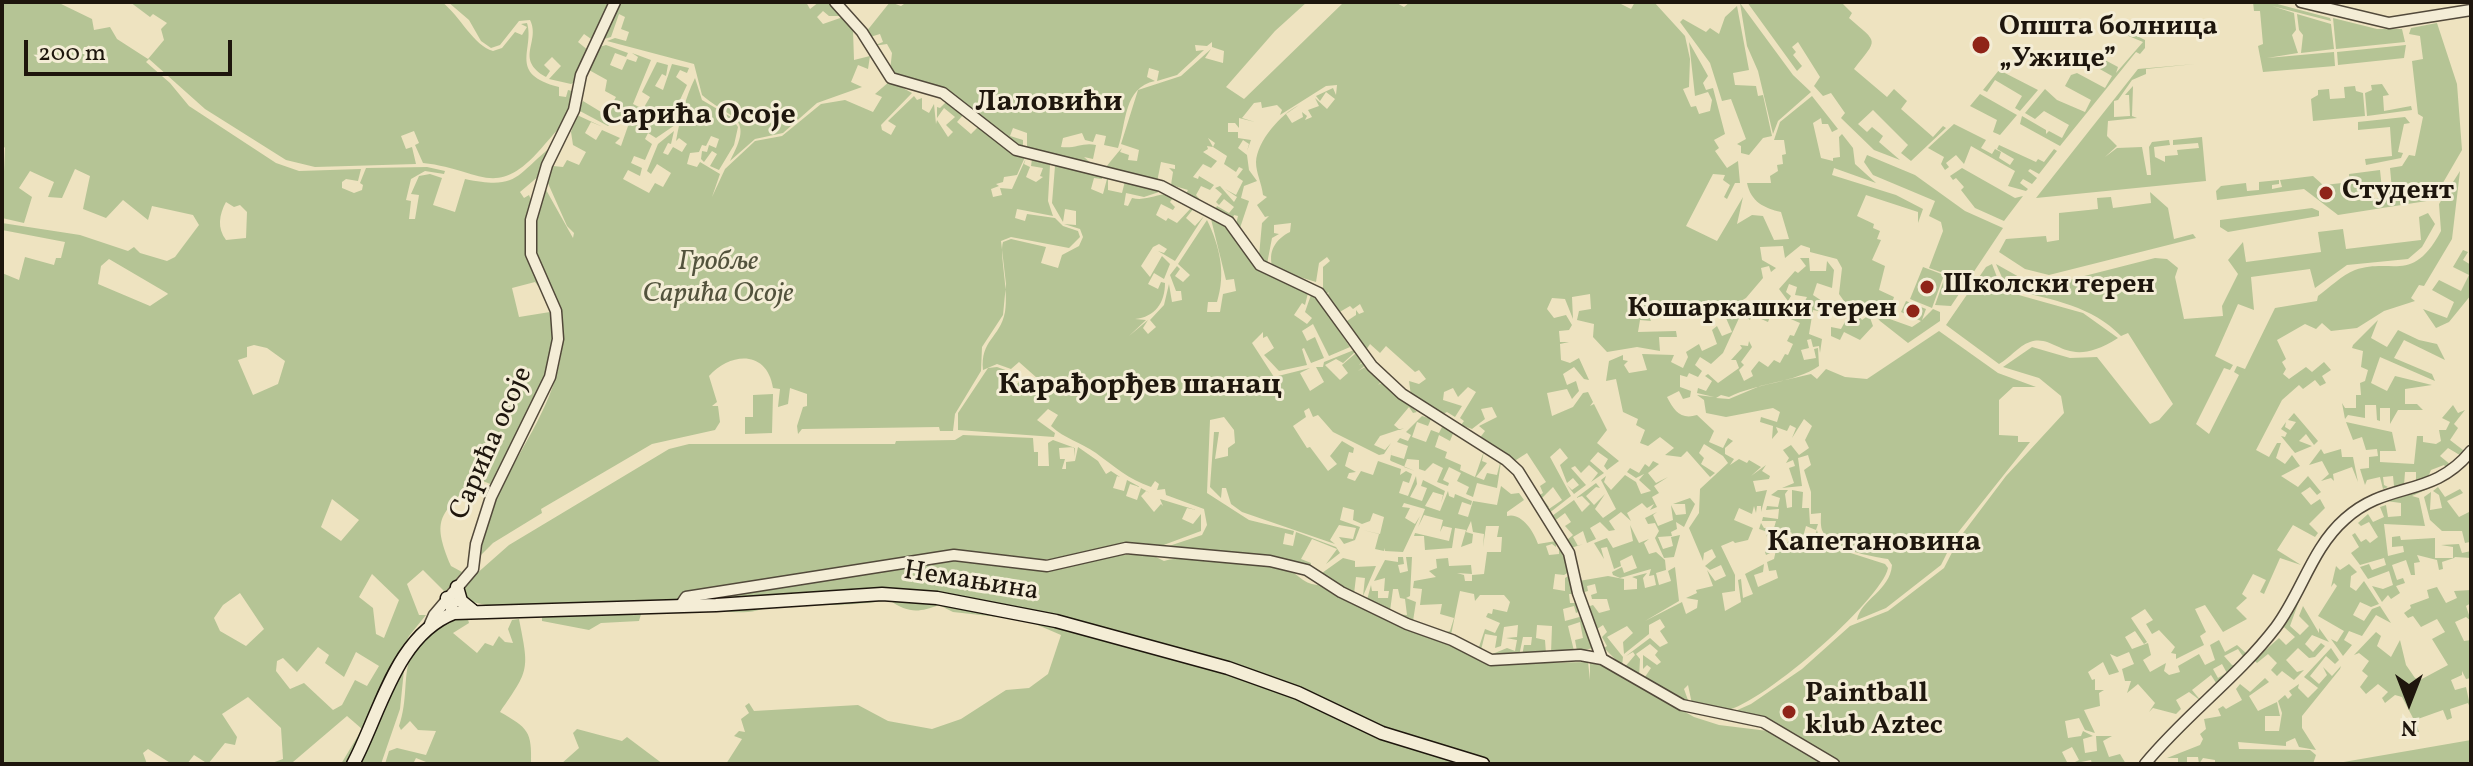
<!DOCTYPE html>
<meta charset="utf-8">
<style>
body{margin:0}
#map{position:relative;width:2473px;height:766px;overflow:hidden;background:#eee3c0;font-family:Vollkorn,serif}
canvas{display:block}
.frame{position:absolute;inset:0;border:4px solid #1e160d;pointer-events:none}
.north{position:absolute;left:2369px;top:662px;width:80px;height:80px;-webkit-text-stroke:6px #f4edd6;paint-order:stroke;rotate:180deg;font-size:22px;font-weight:700;line-height:32px;text-align:center;color:#1e160d}
.north::after{content:'';display:block;margin:auto;width:28px;height:36px;background:#1e160d;clip-path:polygon(50% 0,100% 100%,50% 72%,0 100%)}
.scale{position:absolute;left:24px;top:40px;width:208px;height:36px;box-sizing:border-box;border:4px solid #1e160d;border-top:0;padding-left:10px;font-size:24px;line-height:28px;white-space:nowrap;color:#1e160d;-webkit-text-stroke:6px #f4edd6;paint-order:stroke}
</style>
<div id="map">
<canvas width="2473" height="766"></canvas>
<div class="frame"></div>
<div class="north">N</div>
<div class="scale">200 m</div>
</div>
<script>
const g = document.querySelector('canvas').getContext('2d');
g.lineJoin = 'round';
function fill(path, color) { g.fillStyle = color; g.fill(path, 'evenodd'); }
function stroke(path, color, width, dash) { g.strokeStyle = color; g.lineWidth = width; g.lineCap = dash ? 'butt' : 'round'; g.setLineDash(dash || []); g.stroke(path); }
function label(font, color, halo, rows, align = 'center') {
  g.font = font + ' Vollkorn,serif'; g.lineWidth = 6; g.setLineDash([]); g.textBaseline = 'middle'; g.strokeStyle = halo; g.fillStyle = color; for (const [text, x, y, turn = 0] of rows) {
    g.save(); g.translate(x, y); g.rotate((+turn || 0) * Math.PI / 180); g.textAlign = isNaN(turn) ? turn : align; if (halo) g.strokeText(text, 0, 0); g.fillText(text, 0, 0); g.restore();
  }
}
fill(new Path2D(`
 M2,2H57L92,19L94,30L110,27L117,39L148,59L164,40L161,29L167,23L153,14L150,17L130,2H442C460,16 474,46 493,51L502,48L515,32L522,35L527,27L521,24L527,23C535,49 507,74 559,87V96L566,97L568,90L572,91C571,119 562,124 545,144C496,203 482,169 423,163L415,145L419,143L414,131L401,136L406,149L412,147L416,164L315,167L286,160L205,109L149,59L146,62L170,83L189,106L276,163L299,171L361,169L358,181L346,179L342,182V188L354,193L362,190L363,185L360,183L366,168L427,167L445,171L444,174L425,171L411,179L406,200L411,201L409,219H415L419,195L411,194L419,176L430,174L442,178L433,205L455,212L465,179C518,190 515,176 551,147L540,175L520,192L524,198L529,195L531,200L525,241L541,284L538,286L535,282L512,288L519,317L550,312C568,361 515,440 493,485L475,478C442,516 430,516 451,566L462,572L445,592L423,570L407,584L419,615H426L409,636L347,764H341L362,729L347,716L293,762L269,764L283,759L281,728L248,697L222,714L237,737L235,745L225,743L208,764L194,755L187,764H172L148,749L143,753L147,764H2V273L19,280L25,257L54,265L56,258H61L65,242L2,230V223L80,235L128,251L134,247L140,253L167,261L175,257L199,225L193,215L152,206L148,220L123,200L106,218L83,209L90,176L75,169L62,198L48,197L54,182L30,171L19,188L32,197L24,223L2,218L5,148L2,144ZM226,202L234,207L240,205L247,212L246,238L226,240C217,228 219,215 226,202ZM109,259L167,293L168,294L150,306L98,284L101,266ZM254,345L267,348L285,361L278,384L253,395L238,360L247,357V347ZM332,499L359,520L341,541L321,527ZM372,574L399,600L384,638L376,634L373,608L359,597ZM240,593L264,629L246,646L220,631L214,618L223,605ZM318,647L329,655L325,663L344,677L356,652L379,666L367,686L355,680L342,705L333,710L304,683L290,689L276,671L277,661L283,658L297,672Z
 M448,2H608L611,3L594,41L584,34L578,42L589,51L576,81L571,84L549,79L561,66L552,57L544,65L550,71L546,77C514,59 541,42 530,20L519,21L500,45L491,48L481,41L469,20Z
 M620,2H806L810,9L819,2H829L842,16H829L823,11L817,17L823,24L843,17L853,30L854,60L870,56L868,69L858,65L851,82L862,87L817,103L783,133L755,139L730,161C756,114 730,120 702,95L694,64L607,41L615,38L626,41L629,32L621,29L625,17L619,14L611,37L604,39Z
 M890,2L901,6L907,2H1307L1275,31L1226,87L1244,99L1344,2H1395L1404,7L1410,2H1617L1631,9L1635,2H1654L1685,36L1690,59L1689,87L1683,89L1691,107L1696,106L1699,114L1710,111L1712,100L1708,92L1695,96L1689,42L1708,76L1703,83L1706,90L1713,88L1725,134L1714,140L1719,148L1715,151L1727,168L1738,161L1740,183H1735L1727,199L1724,197L1730,185L1723,180L1725,175L1713,174L1686,226L1717,241L1743,197L1737,224L1752,215L1763,216L1774,240L1789,239L1781,212C1764,208 1751,202 1747,183H1771L1770,176L1778,171L1777,165L1783,164L1782,155L1786,154L1784,140H1774L1780,122L1812,96L1838,129L1832,132L1828,124H1822L1821,118L1813,123L1821,158L1833,161V158L1840,157L1839,137L1842,134L1853,148L1855,164L1876,183L1834,168L1832,175L1896,195L1923,209L1918,223V212L1866,195L1857,216L1874,224L1873,228L1880,231L1877,239L1881,240L1872,260L1885,266L1879,290L1894,297L1887,318L1912,327L1921,321L1901,312L1906,301L1926,309L1922,320L1933,309L1940,312V321L1908,343L1880,321L1865,303L1855,311L1862,320L1869,315L1873,326L1860,340L1844,332L1840,340L1831,336V327L1841,329L1851,311L1839,294L1842,268L1837,259L1810,252V248L1801,245L1785,258L1783,246L1760,247L1762,260L1776,268L1771,272L1769,266L1761,268L1763,278L1746,298L1724,311H1718L1715,303L1706,306L1708,315L1692,310L1647,312L1651,321L1640,320L1638,332L1676,331L1677,337H1659L1660,351L1637,347L1607,352L1593,337L1594,324L1577,320L1579,311L1591,309L1590,294L1572,297L1573,319L1565,299L1552,298L1547,309L1554,318L1566,315L1572,325L1569,330L1559,331L1560,342H1569L1560,344L1561,360L1570,363L1579,358L1589,380L1584,379L1574,367L1563,374L1567,385L1576,381L1579,391L1572,399L1567,389L1547,393L1552,416L1573,407L1583,393L1588,392L1593,402L1590,406L1594,404L1607,430L1597,443L1619,461L1607,470L1604,466L1608,459L1598,452L1590,461L1604,473L1591,482L1598,473L1589,465L1581,473L1575,466L1571,468L1586,485L1574,494L1567,485L1572,490L1579,485L1573,478L1567,483L1560,465L1568,458L1560,448L1550,457L1571,496L1548,514L1546,511L1562,500L1553,487L1542,498L1549,507L1546,510L1538,496L1543,493L1540,486L1546,482L1527,453L1513,462L1479,439L1485,431L1479,426L1497,417L1492,407L1481,409L1485,419L1472,429L1461,425L1464,421L1460,418L1476,392L1468,387L1458,397L1453,388L1444,392L1443,400L1462,406L1455,417L1447,412L1443,414L1411,396L1409,381L1419,384L1426,379L1419,370L1415,372L1386,346L1380,353L1370,344L1366,350L1344,323L1356,315V310L1359,314L1364,312L1360,304L1353,309L1350,306L1338,313L1327,297L1329,292L1325,295L1323,291V267L1330,261L1327,257L1319,263L1316,282L1273,269C1267,251 1276,239 1290,232L1291,223L1274,225V233L1279,234L1272,238L1267,264L1259,256L1262,223L1269,216L1265,217L1257,205L1267,197L1263,195C1262,184 1256,173 1256,162C1257,141 1281,114 1299,105L1286,114L1292,123L1303,117L1302,112L1307,116L1305,120L1312,117L1308,110L1319,106L1315,98L1327,109L1335,99L1326,92L1320,101L1316,96L1333,88L1336,95L1337,85L1326,86L1280,115L1282,110L1277,105L1262,108L1261,102L1254,103L1242,118L1255,122L1239,118V128L1235,123H1228V132H1238V138L1251,140L1247,151L1249,144L1243,140L1238,148L1247,155L1249,170L1257,181L1244,186L1241,198L1249,201L1240,228L1236,224L1238,216L1234,215L1232,221L1215,209L1217,206L1229,213L1234,207L1224,199L1219,205L1216,202L1222,194L1215,188L1220,186L1234,202L1237,197L1225,189L1236,195L1243,181L1237,177L1243,169L1239,167L1236,172L1224,164L1227,156L1213,147L1215,143L1208,138L1213,147L1207,146L1208,149L1203,152L1217,161L1211,168L1203,164L1193,177L1198,179L1199,176L1214,185L1210,190L1201,186L1196,195L1202,202L1186,194L1188,190L1171,185L1173,172L1169,168L1175,169V165L1161,162L1157,182L1106,167C1111,161 1117,153 1122,148L1120,152L1129,155L1128,160L1137,161L1139,150L1121,144L1138,90L1181,76L1211,49L1205,58L1223,63L1224,51L1212,47V42L1207,46L1195,45L1196,51L1204,50L1177,75L1157,81L1159,71L1149,68L1147,77L1155,81C1123,88 1127,122 1118,148L1104,145L1106,136L1096,134L1093,142L1085,140L1082,133L1063,138L1061,147C1075,149 1083,142 1096,145L1093,159L1084,157L1092,164L1042,154L1037,149L1027,150V133L1013,128L1010,136L1023,140V149L946,92L905,82L890,71L892,53L887,44L873,46L883,42L880,34L870,37L866,32Z
 M1747,2H1841L1852,13L1849,18C1879,44 1878,38 1854,69L1887,97L1894,89L1907,101L1901,109L1933,137L1943,126L1946,128L1911,161L1901,153L1908,145L1873,110L1858,124L1867,132L1872,127L1883,136L1879,142L1900,160L1874,150L1841,118L1845,113L1831,93L1823,96L1814,86L1820,77L1798,42L1792,47L1796,52L1793,55L1802,66L1797,71Z
 M2253,2H2270L2330,18L2331,21L2272,6L2294,13L2296,30L2292,35L2298,53L2267,58L2334,52L2335,66L2263,72L2258,46L2263,44L2260,11H2254Z
 M1740,3L1793,75L1811,92L1778,121L1773,134L1758,71L1747,46Z
 M1737,6L1749,70L1733,73L1735,85L1756,86L1758,96L1763,95L1772,136L1763,138L1749,155L1741,153V146L1737,144L1746,139L1731,99L1722,101L1710,63L1680,22L1683,19L1706,32L1710,28L1719,34L1725,17Z
 M2297,14L2331,24L2334,49L2301,53L2303,35L2299,30Z
 M2333,18L2377,29H2402L2405,42L2336,49Z
 M2437,23L2457,84L2462,150L2433,200L2338,215L2304,189L2217,200L2216,191L2221,186L2246,183L2247,191L2259,190V182L2279,180V184L2272,185V189L2282,187L2280,180L2313,176L2323,185L2318,192L2329,197L2333,196L2332,190L2324,185L2342,183L2343,193H2350L2349,174L2380,170L2382,189L2355,192V200L2380,198V192L2392,190L2390,168L2402,166L2409,155L2415,156L2423,117L2418,114L2412,61L2423,59L2420,36L2409,34L2411,28Z
 M2121,28L2145,40V48L2140,54L2136,52L2060,146L2020,124L2022,116L2046,130V134L2049,131L2062,138L2069,125L2044,111L2035,119L2025,113L2045,89L2057,100L2085,112L2091,100L2065,86L2071,75L2077,73L2105,88L2112,76L2084,60L2088,54L2097,56L2096,62L2100,65L2103,59L2118,67L2116,73L2143,42L2119,32Z
 M606,45L628,53L626,57L615,53L610,65L622,70L627,59L636,62L638,57L632,53L651,60L633,104L643,109L650,97L642,92L657,62L668,65L666,76L662,74L655,86L663,90L672,64L689,68L687,73L680,70L676,77L687,85L679,102L678,123L656,138L648,133L645,139L652,144L645,160L634,156L631,163L642,168L640,176L628,170L623,179L649,193L655,183L663,187L671,173L657,164L651,174L647,171L658,144L674,131L671,144L668,143L663,153L668,155L673,147L682,152L687,144L679,138L676,141C680,119 685,99 695,78L702,100L731,117L738,127L734,145L719,170L710,166L717,154L712,151L704,162L701,159L702,151L707,152L709,145L716,148L719,139L711,136L706,146L702,145L699,152L690,153L687,164L697,167L700,162L720,174L712,197L725,169L755,141L782,136L821,104L845,100L873,112L882,97L875,94L890,81L912,93L881,125L882,130L891,135L896,126L888,121L914,96L917,100L922,98V109L929,113L934,104L936,124L937,120L948,137L953,132L946,125L955,117L944,108L937,118V107L940,108L947,101L963,115L957,122L971,134L978,127L1011,152L1025,157L1017,175L1004,177L1003,182L996,184L999,186L991,189L993,197L1002,195L1000,188L1012,189L1026,158L1024,164L1030,167L1026,177L1036,182L1043,177L1040,176L1043,168L1031,166L1032,159L1050,165L1048,201L1053,216L1017,209L1015,218L1025,221L1027,214L1055,218L1063,226L1078,231L1080,237L1069,248L1011,237L1001,241L1006,284L1003,315L982,347L981,371L955,414L953,431H940L939,427L802,429L798,434L797,426L803,407L807,406V394L790,388L788,404L778,407L780,389L773,388C767,350 731,352 709,376L717,402L712,406H718L720,422L715,430L652,444L541,509L542,513L493,543L478,558C484,536 490,509 501,488C523,445 554,402 561,354C569,299 545,292 536,248C532,228 539,207 545,188L573,238L574,233L567,226L547,181L553,166L563,167L567,160L579,165L586,152L573,145L571,132L577,115L603,127L591,122L585,133L596,140L602,130L620,138L615,143L621,146L628,126L614,120L608,126L578,110L583,101L606,115L616,97L605,91L607,80L589,70L599,47Z
 M2406,45L2404,58L2338,65L2337,52Z
 M2195,64L2146,69V74L2132,80L2118,100L2114,101V117L2130,116L2129,95H2125L2133,86L2132,116L2137,118L2108,121L2107,136L2117,146L2105,157L2117,148L2142,147L2147,175H2151L2149,147L2152,142L2169,140L2170,145L2154,147L2155,157L2165,162V156L2178,155L2177,150L2199,148L2198,143L2173,145V140L2202,137L2206,181L2036,198L2138,69Z
 M1999,70L2038,90L2020,111L2015,108L2022,96L1995,80L1987,92L1983,90Z
 M2382,84L2389,95L2383,96L2384,111L2411,106L2412,110L2367,116L2365,93L2372,90L2371,85Z
 M2355,86L2356,91L2363,93L2365,116L2313,121L2311,99L2318,95V90L2329,89L2330,99L2345,98L2344,87Z
 M1980,94L2017,115L2000,135L1993,132L1997,120L1970,106Z
 M2405,117L2410,123L2404,124L2398,152L2403,153L2401,158L2366,165L2365,159L2392,156L2390,127L2358,130V122Z
 M1954,124L1986,140L1981,148L1992,154L1995,149L2001,152L1999,158L2010,165L2014,159L1997,149L1999,145L2036,162L2038,159L2044,162L2054,149L2057,151L2039,174L2030,169L2028,171L2037,178L2032,184L2023,179L2020,183L2028,189L2026,191L2008,186L2015,171L1971,146L1964,164L1956,155L1946,163L1949,167L1945,170L1941,164L1944,157L1928,148Z
 M1867,155L1915,175L1965,211L2003,228L1951,306L1935,305L1946,274L1929,268L1943,231L1941,222L1929,216L1935,201L1873,175L1864,162Z
 M1055,166L1103,174L1102,179L1094,178L1091,189L1103,194L1108,175V190L1122,193L1125,181L1162,191L1144,197L1126,193L1124,205L1128,206L1132,198C1148,202 1160,191 1175,195L1170,202L1175,207L1173,210L1161,204L1156,215L1166,221L1168,218L1177,223L1191,208L1205,212L1202,215L1194,208L1186,218L1195,226L1204,216L1175,261L1158,251L1164,253L1167,249L1159,244L1153,247L1141,266L1150,277L1162,256L1170,264L1164,279L1154,273L1148,284L1158,289L1161,282L1165,283C1165,303 1155,317 1135,319L1146,320L1129,336L1148,320L1143,328L1148,334L1156,327L1150,320L1164,305L1169,284L1172,302L1182,300L1181,291H1176L1170,275L1177,266L1180,269L1175,276L1183,282L1190,275L1178,264L1207,220C1220,247 1226,273 1217,302H1208L1207,312H1220L1223,294L1236,291L1234,279L1226,280L1210,215L1225,223L1251,257L1309,289L1305,305L1302,303L1294,315L1307,324L1312,318L1305,312L1312,292L1350,347L1329,356L1313,324L1302,331L1307,341L1315,337L1324,358L1311,363L1304,348L1302,349L1307,365L1279,371L1264,355L1274,348L1267,336L1263,338V332L1252,343L1274,377L1310,368L1300,373L1310,391L1324,382L1316,367H1323L1324,362L1354,350L1355,352L1343,363L1336,359L1325,365L1340,380L1348,373L1342,365L1356,353L1363,361L1359,365L1364,362L1366,365L1358,371L1367,366L1382,381L1378,385L1383,382L1417,412L1413,413L1409,407L1394,425L1400,430L1404,428L1380,436L1374,445L1385,450L1391,443L1384,454L1379,455L1333,432L1318,415L1313,417L1309,408L1304,411L1306,417L1293,426L1307,448L1310,447L1328,471L1337,464L1330,456L1342,441L1354,448L1353,453L1349,452L1345,466L1356,472L1349,473L1347,478L1355,481L1361,471L1373,475L1378,461L1401,469L1400,475L1406,471L1412,474L1409,483L1403,481L1399,493L1408,496L1416,476L1417,484L1410,497L1422,501L1427,488L1421,486L1423,480L1445,491L1441,503L1443,495L1433,492L1425,506L1440,511L1448,491L1449,496L1454,498L1455,494L1472,501L1471,505L1462,502L1458,514L1468,517L1473,501L1497,505L1501,486L1511,494L1519,493L1524,500L1507,512V516C1520,512 1533,529 1538,544L1556,541V547L1552,544L1546,546L1549,555L1559,554V545L1569,572L1564,575L1555,574L1553,589L1565,591V578L1570,575L1574,594H1569L1570,603H1575L1574,595L1581,611L1576,613L1574,606L1563,609L1565,621L1583,616L1594,648L1577,651L1575,640L1583,638L1580,622L1568,626L1574,651L1551,653L1552,626L1537,625L1536,638L1545,640L1546,654L1522,656L1524,645H1531L1532,637H1523L1519,656L1490,655L1507,648L1515,651L1517,640L1506,638L1517,637L1518,625L1504,627L1501,646L1495,648L1497,636L1485,634L1481,650H1478L1485,629L1495,633L1500,623L1486,617L1488,613L1492,614L1493,609L1507,612L1510,602L1504,595H1480L1475,601L1474,594L1460,591L1451,635L1443,633L1450,631L1454,618L1440,614L1442,604L1420,605L1422,589L1413,588L1414,581L1436,577L1429,571L1437,568L1436,559L1448,558L1449,566L1471,565L1472,574L1457,573L1464,575L1465,581H1472V575L1484,574L1487,552H1501L1502,537H1497L1499,526H1486L1483,547L1484,534L1473,532L1471,521L1466,532L1473,534L1472,543L1461,547L1466,530L1455,528L1452,548L1425,550L1424,536H1414L1415,533L1449,541L1452,528L1443,526L1440,532L1443,520L1424,515L1418,527L1425,509L1404,503L1402,507L1410,508L1405,518L1415,524L1420,516L1403,552L1385,551V548L1384,551L1375,549L1379,534L1363,530L1380,534L1384,517L1373,513L1370,521L1362,524L1353,520L1354,510L1343,507L1340,520L1360,527L1355,540L1344,544L1339,537L1353,539L1356,528L1339,525L1330,540L1335,544L1242,512L1231,504L1226,488H1222L1221,498L1210,487L1214,432H1219L1215,459L1228,456V448L1235,443L1234,430L1224,417L1210,420L1207,493L1249,520L1294,531L1293,535L1285,533L1283,544L1293,546L1296,532L1336,547L1340,553L1326,564L1337,549L1312,539L1301,559L1311,563L1310,567L1166,547L1202,535L1207,525L1204,509L1166,495L1165,489L1157,490L1159,484L1155,481L1151,487C1128,479 1115,467 1096,453C1080,442 1065,439 1051,426L1058,415L1048,409L1037,420L1055,433L1054,437L958,430V413L988,368L997,367L1014,373L1013,388L1020,381L1032,388L1037,378L1019,362L1011,369L997,364L983,370C980,340 1000,338 1005,312C1009,290 999,254 1003,242L1011,239L1046,247L1041,263L1058,268L1062,255L1079,246L1083,237L1080,229L1064,224L1076,225V211L1065,209L1063,222L1052,203Z
 M1962,168L2015,198L2023,196L2004,221L1975,208L1961,190L1964,187L1956,178L1953,180L1950,176Z
 M2460,171L2452,239L2424,286L2419,285L2411,298L2415,301L2384,311L2357,328L2331,331L2322,323L2316,329L2305,324L2277,340L2286,359L2282,362L2286,369L2283,374L2289,379L2306,367L2312,372L2324,362L2331,370L2322,376L2326,383L2320,386L2315,380L2303,389L2299,385L2282,400L2256,450L2269,457L2277,443H2281L2276,458L2285,464L2292,455L2300,466L2281,476L2298,487L2308,476L2321,492L2317,495L2310,487L2301,493L2311,505L2320,499L2325,508L2309,524L2318,533L2315,537L2293,525L2277,550L2301,565L2280,558L2264,594L2260,592L2266,580L2253,574L2242,594L2247,598L2236,608L2247,619L2223,632L2205,605L2195,609L2206,632L2200,636L2204,645L2176,659V654L2171,653L2175,647L2159,630L2152,634L2146,624L2153,620L2145,609L2131,618L2147,642L2144,644L2135,631L2125,637L2132,649L2148,643L2151,655L2143,660L2150,672L2166,663L2164,671L2169,675L2180,672L2178,666L2199,654L2205,665L2215,660L2210,645L2219,640L2225,652L2237,645L2247,654L2244,658L2238,649L2224,656L2232,665H2237L2228,675L2222,664L2213,669L2218,678L2226,673L2228,676L2218,686L2211,675L2192,690L2201,701L2189,692L2176,700L2181,709L2176,714L2153,708L2149,712L2155,703L2138,684L2127,693L2131,681H2125L2122,669L2134,664L2129,652L2117,657L2110,654L2119,672L2109,675L2103,662L2088,672L2092,680L2095,679V690H2104L2099,693L2100,706L2084,710L2095,733L2085,730L2079,718L2065,721L2068,738L2081,736L2083,731L2093,736L2083,739L2085,753L2097,751L2096,736H2112L2103,741L2109,757L2120,754L2126,764H2092L2091,760L2071,764L2079,760L2072,747L2062,752L2068,764H1841L1771,720L1733,712L1751,704L1802,669L1850,626L1888,611L1944,568L1960,537L2006,476L2064,413L2061,396L2039,378L2003,367L2032,347L2070,358L2097,357L2150,424L2159,420L2173,404L2128,333L2121,336C2092,306 2053,300 2014,290L2005,284L1996,264L2028,282L2049,285L2155,258L2167,259L2178,268L2175,277L2184,319L2223,316L2222,306L2238,274L2228,260L2243,242L2246,262L2321,252L2318,232L2343,229L2346,249L2421,240L2419,217L2428,213L2435,224L2422,247L2408,259L2347,265L2315,288L2310,269L2251,277L2254,310L2238,304L2215,356L2233,365L2230,370L2224,368L2196,424L2209,434L2239,375L2234,372L2237,366L2245,369L2275,308L2317,301L2318,296C2329,288 2342,275 2355,270C2393,257 2412,285 2441,231L2439,204Z
 M2150,192L2168,208L2174,239L2193,234L2196,238L2049,275L2025,269L1999,252L2006,239L2046,236L2047,242L2059,240V213L2098,209L2097,198L2111,197L2113,208L2151,203Z
 M2312,208L2319,211V216L2228,232L2220,227V220Z
 M2463,250L2468,252L2463,260L2471,265V295L2449,322L2436,328L2423,309L2447,318L2454,302L2432,290L2439,280L2461,291L2469,275L2453,267Z
 M1800,258H1809L1810,271H1826L1827,261L1834,270L1832,288L1817,283L1813,295L1822,301L1818,311L1813,310L1809,334L1822,339L1820,353L1819,346L1813,347L1811,339L1807,340L1809,348L1801,350L1804,360L1816,358L1814,349L1818,348L1819,366C1794,383 1757,383 1729,397L1721,395L1716,398L1729,399L1760,386L1811,374L1817,379L1826,369L1845,377L1867,379L1939,331L1998,373L2036,387H2013L1999,400V435L2018,436V442H2030L1956,535L1941,565L1886,608L1857,620C1861,599 1890,591 1892,565L1888,559C1870,556 1832,550 1823,532C1820,527 1821,519 1821,513L1811,514V492L1804,470L1811,465L1808,455L1798,458L1802,486L1782,488L1794,483L1789,468L1795,466L1793,460L1786,463L1789,458L1783,450L1791,445L1799,455L1809,448L1805,440L1812,426L1804,419L1792,438L1796,428L1790,425L1787,431L1776,427L1778,432L1772,439L1773,426L1760,422L1761,417L1777,422L1780,412L1773,408L1726,417L1706,413L1704,400L1697,395L1714,397L1697,393L1698,388L1706,391L1712,381L1705,376L1708,374L1718,383L1739,368L1736,360H1731L1742,348L1740,345L1748,346L1749,341L1752,347L1741,362L1744,365L1739,370L1744,381L1753,376L1751,371L1759,361L1768,367L1774,360L1780,363L1785,354L1788,355L1793,344L1787,341L1790,335L1794,336L1800,323L1779,314L1770,317L1768,322L1752,315L1750,320L1746,317L1749,308L1770,315L1776,309L1790,314L1794,304L1802,307L1807,297L1795,295L1797,287L1789,284L1786,292L1791,296L1788,301L1779,289L1795,271L1798,273L1806,266Z
 M1992,264L2000,285L2008,292L2083,313L2118,338C2065,372 2057,333 2030,342C2018,346 2010,358 1999,364L1946,325L1986,267Z
 M1923,267L1944,275L1932,308L1910,299Z
 M1738,311L1740,316L1723,353L1711,364L1700,357L1695,365L1702,371L1698,377L1689,373L1687,377L1680,375V387L1691,391L1690,397L1683,399L1679,391L1667,397C1674,411 1681,420 1697,415L1714,431L1709,442L1723,448L1728,438L1733,441L1725,448V454L1734,459L1730,465L1739,459L1747,463L1749,460L1761,467L1751,476L1766,465L1762,471L1770,476L1769,479L1753,481L1756,492L1767,490L1761,512V506H1757L1756,513L1754,506L1752,514L1739,508L1734,520L1753,528L1748,540L1735,543L1733,541L1721,546L1735,575V591L1722,593L1725,611L1741,602L1738,580L1741,579L1743,598L1753,594L1745,574L1764,564L1763,572L1754,575L1758,587L1778,578L1776,570L1769,571L1767,562L1774,559L1776,550L1766,555L1765,552L1774,544L1785,548L1792,533L1781,528L1776,537L1769,533L1766,537L1768,532L1759,529L1761,523L1764,528H1774L1776,521H1762L1763,517L1778,519L1779,509L1766,510L1767,506L1778,507L1780,498L1771,495L1778,490H1788L1785,494L1787,508L1792,507V490L1803,492L1802,508H1809L1810,524H1818L1816,530L1806,526L1803,537L1813,540L1817,530L1821,547L1832,544V547L1885,564L1888,568C1882,600 1755,711 1722,711C1713,711 1701,706 1692,704L1688,685L1684,689L1689,703L1643,680L1651,668L1647,665L1643,669V655L1657,665L1661,662L1655,655L1658,651L1650,644L1636,654L1640,659L1639,678L1624,668L1635,655L1633,652L1626,656L1650,638L1660,647L1668,643L1660,631L1665,627L1660,619L1649,625V634L1624,654L1623,642L1633,633L1627,626L1607,637L1623,657L1622,666L1604,648L1607,646L1602,637L1607,632L1603,625L1597,629L1587,607L1593,605L1599,613L1610,610L1607,599H1592L1591,595L1597,593L1595,584L1587,586L1588,591L1581,593L1579,581L1608,576L1624,579V590L1637,589V579L1632,577L1647,573L1643,578L1645,588L1656,585L1654,575L1649,576L1651,569L1620,578L1613,575L1612,572L1622,567L1624,573L1637,568L1632,555L1620,561L1621,566L1614,569L1607,547L1601,548L1604,559L1594,543L1607,538L1613,548L1633,541L1630,525L1639,543L1649,539L1644,543L1649,554L1656,552L1665,560L1666,570L1656,573L1659,585L1671,581L1668,571L1675,567L1679,601L1645,621L1682,602L1686,614L1697,608L1698,600L1686,598L1697,593L1696,590L1713,586L1707,570L1715,581L1726,576L1721,565L1710,570L1705,566L1716,557L1712,549L1704,553L1703,561L1689,528L1699,513L1700,489L1728,463L1723,456L1704,444L1699,453L1704,458L1701,464L1715,473L1710,477L1687,451L1681,457L1665,455L1674,448L1660,437L1648,446L1640,443L1645,430L1636,425L1638,419L1623,412L1616,379L1606,381L1609,361L1623,355V360L1628,361L1624,365L1629,373L1647,370L1642,354L1674,355L1671,362L1683,368L1688,357L1686,352L1699,344L1702,351L1717,344L1712,330L1717,326L1722,336L1732,332L1726,318Z
 M2378,320L2371,338L2387,347L2398,330L2419,340L2437,344L2445,360L2404,340L2394,358L2432,374L2435,381L2380,357L2371,383L2387,391L2395,376L2432,385L2405,389V404H2417L2423,410H2398L2390,424V408H2380V421L2377,420L2376,405H2365V418L2348,415L2345,419L2342,403L2345,408H2356V395H2361L2360,383L2365,381L2368,370L2361,367L2363,351L2352,348L2353,345Z
 M773,394L772,433L745,434V417H753V395Z
 M2453,405L2458,413L2465,410L2454,424L2458,428L2450,440L2463,450L2469,449L2463,457L2448,448L2440,456L2451,465L2448,470L2444,465L2431,470L2426,482L2416,484V472H2405L2404,486H2394L2393,476L2383,477L2384,485L2388,487L2383,489L2380,477L2367,480L2365,485L2360,469L2369,468V457L2378,456L2377,449L2366,450L2362,437L2353,440L2346,422L2392,432L2396,451H2380V462L2414,464L2417,436H2423V442L2436,444L2441,441L2439,430H2446L2450,422L2442,418Z
 M2294,413L2318,441L2314,445L2306,434L2299,441L2312,446L2295,453L2281,436L2285,437L2287,433L2281,429L2286,422L2285,427L2290,430L2296,422L2288,420Z
 M1422,416L1431,419L1428,426L1417,422L1412,437L1426,442L1431,430L1439,433L1443,425L1454,431L1450,441L1439,435L1435,447L1447,452L1445,458L1461,465L1460,470L1475,477L1484,451L1482,461L1487,463L1476,477L1484,480L1487,473L1497,475L1500,463L1489,455L1501,462L1497,488L1477,483L1473,497L1466,494L1469,487L1457,481L1461,473L1449,467L1443,480L1449,483L1448,486L1437,482L1443,468L1433,463L1425,471L1419,469V460L1407,459L1404,467L1415,471L1391,461L1390,460L1392,449L1391,455L1404,459L1408,446L1397,442L1400,438L1408,441L1411,435L1406,432Z
 M963,435L1033,438L1034,452H1038V466H1049L1048,443L1053,440L1075,448V457L1074,447L1059,448L1060,459H1065L1062,469H1066V462L1075,461L1078,447L1098,461L1106,474L1111,471L1120,477L1117,476L1113,488L1124,491L1127,480L1140,487L1130,484L1126,496L1137,500L1141,488L1150,493L1146,491L1141,496L1154,512L1161,504L1163,506L1160,499L1196,510L1187,508L1182,519L1193,524L1201,514V531L1161,546L1123,544L1051,559L1019,561L954,551L934,553L684,595L671,603L486,605L468,601L464,595L466,583L509,545L669,449L689,444H895L896,441L955,440Z
 M2321,449L2324,454L2341,449L2342,457H2353L2358,482L2352,467L2333,474L2334,481L2331,478L2321,481L2329,474L2322,461L2309,465Z
 M1653,461L1659,464L1648,473L1656,483L1668,477L1654,486L1659,493L1652,497L1657,507L1650,510L1654,504L1647,508L1642,503L1627,513L1631,521L1621,512L1609,521L1615,530L1609,531L1600,522L1590,528L1596,539L1587,543L1583,531L1573,537L1578,546L1583,544L1571,548L1567,540L1573,535L1565,526L1571,522L1565,513L1553,522L1552,516L1574,500L1582,512L1590,504L1582,496L1576,498L1596,483L1600,488L1596,487L1586,496L1594,505L1605,494L1595,509L1603,518L1616,509L1601,480L1606,476L1604,482L1611,490L1625,475L1636,482L1641,494L1651,491L1639,480L1644,474L1636,478L1627,472L1630,468L1639,473L1645,464L1649,467Z
 M2432,487L2412,496L2419,498L2425,526L2384,524L2388,556L2404,552L2403,546L2392,547V537L2400,536L2401,540L2435,538V558H2453V547L2441,545L2459,544L2462,553L2471,551V558L2455,557L2454,558L2442,562L2443,569L2439,570L2437,560L2417,555L2420,562L2414,563L2415,575H2411L2406,560L2392,565L2397,580L2403,578L2405,583L2396,586L2400,593L2391,599L2388,595L2382,602L2372,586L2383,589L2393,585L2389,571L2368,579L2360,567L2369,564L2372,570L2386,565L2384,558L2360,565L2351,553L2359,547L2352,535L2355,533L2361,542L2366,539L2370,543L2378,537L2369,522L2361,526L2358,523L2368,514L2373,522L2384,517L2380,507L2386,505L2388,517L2401,516V503L2386,501Z
 M2438,487L2445,497L2460,489L2463,493L2447,501L2459,517L2471,511V547L2470,542L2465,543L2462,531H2442L2430,520L2424,497L2431,492L2430,510L2442,508L2439,495L2433,491Z
 M1690,498L1695,504L1684,527L1676,522L1677,529L1671,532L1672,536L1658,537L1663,549L1673,546L1671,537L1680,535L1674,557L1664,558L1655,538L1659,531L1655,523L1648,524L1645,518L1657,512L1653,515L1658,526L1673,520L1671,505L1676,515L1686,514L1685,504H1673Z
 M1150,554L1164,561C1184,554 1270,559 1287,569C1305,579 1302,584 1325,586L1494,664L1588,662L1590,680V661L1597,662L1694,717L1719,725L1768,731L1825,764H726L742,739L734,736L739,731L745,732L741,719L749,713L745,706L749,703L754,711L858,705L888,721L932,729L961,719L1006,690L1029,688L1048,674L1061,635L1026,620L953,612L939,605C918,613 908,613 889,600C855,606 821,605 785,605C772,605 760,611 748,612C727,613 705,610 684,610L717,597L936,559L994,561L1030,569L1052,570L1117,555Z
 M1398,557H1403L1404,564L1398,565L1400,573L1408,571L1406,557H1412L1410,596L1406,598L1416,602L1413,621L1394,614L1407,615L1405,599L1400,598L1398,589H1393L1390,611L1367,600L1371,585L1372,591H1378V598H1388L1389,591H1384L1385,578L1374,581L1385,560L1398,562Z
 M1343,558L1355,561V567L1376,566L1363,596L1365,578L1356,577L1354,594L1322,573Z
 M2349,564L2357,572L2351,576L2350,587L2356,591L2364,581L2379,604L2371,607L2360,602L2353,615L2364,621L2372,609L2380,606L2391,623L2376,615L2362,636L2349,631L2344,640L2352,645L2343,656L2331,639L2337,642L2344,631L2318,616L2337,586L2334,583L2331,587L2336,566L2340,570Z
 M2437,587L2446,603L2457,598L2454,591L2471,590V603L2466,606L2471,621L2466,617L2455,622L2464,641L2471,640V678L2466,679L2462,671V675L2451,680L2455,690L2466,687L2471,710L2468,703L2450,709L2452,718L2447,720L2443,710L2415,720L2419,732L2414,734L2408,720L2413,718L2402,697L2395,695L2385,703L2382,698L2388,692L2378,684L2366,694L2360,687L2368,676L2362,671L2369,661L2359,653L2354,655L2376,632L2381,636L2377,646L2391,657L2400,640L2406,665L2415,678L2420,680L2448,665L2432,639L2445,632L2437,619L2421,627L2413,616L2408,618L2404,613L2411,608L2410,605L2429,598L2427,590Z
 M2303,590L2290,626L2300,635L2309,626L2299,616L2303,606L2319,633V628L2329,642L2312,635L2305,644L2313,652L2321,643L2325,646L2315,657L2309,658L2298,648L2286,660L2297,672L2304,670L2294,680L2282,671L2277,676L2271,670L2277,663L2268,654L2257,663L2254,660L2279,638L2286,645L2295,637L2284,627L2275,635Z
 M642,611L639,621L601,623L589,630L542,621V615Z
 M467,616L469,623L453,633L477,653L485,643L493,646L499,636L505,642L513,643L508,629L512,620L519,619C529,670 530,669 500,712C528,728 532,731 531,764H431L416,758L413,764H385L389,751L397,748L426,755L436,731L418,730L410,721L401,730L399,726C408,700 403,678 410,658C417,635 445,619 467,616Z
 M2331,648L2339,660L2335,664L2326,656L2310,676L2319,684L2327,675L2323,667L2332,676L2341,666L2340,669L2302,716V728L2316,750L2299,747L2295,738L2286,742V746L2238,742L2239,749L2310,750L2316,755L2313,764H2215V760L2203,758L2199,764L2198,757H2187V764H2178V758H2167L2200,745L2203,739L2200,734L2206,729L2204,719L2221,716L2218,709L2223,706L2226,709L2242,700L2236,689L2240,684L2250,692L2265,678L2269,682L2249,696L2258,711L2277,702L2280,716H2265V731H2279L2282,713L2278,701L2285,695L2288,699L2292,695L2289,691L2299,684L2298,688L2308,698L2318,688L2322,691L2304,677Z
 M404,670L400,709L381,764H356Z
 M577,729L622,741L627,737L663,764H561L579,748L573,733Z
 M2471,740V764H2332Z`), '#b5c495');
const tertiary = new Path2D(`
 M835,2L862,32L891,78L943,93L1016,150L1161,186L1229,222L1260,265L1319,293L1372,366L1402,394L1506,460L1518,471L1569,553L1578,593L1602,659
 M2301,2L2389,23L2471,10
 M680,606L686,597L954,555L1047,566L1126,548L1270,561L1307,570L1341,592L1407,624L1452,640L1491,660L1580,655L1602,659L1682,705L1763,722L1834,764
 M430,624L434,615L473,569L476,544L491,497L550,377L558,339L556,311L531,254V220L547,165L574,110L581,75L615,2
 M2145,764C2185,715 2237,678 2276,627C2302,592 2312,548 2345,519C2388,480 2432,499 2471,451`);
const secondary = new Path2D(`
 M457,587L461,601L472,610
 M447,598L454,613
 M353,764C380,714 396,635 454,613L716,605L882,594L937,598L1056,621L1228,668L1298,693L1382,733L1483,764`);
stroke(tertiary, '#52493a', 13);
stroke(secondary, '#1e160d', 15);
stroke(tertiary, '#f4edd6', 10);
stroke(secondary, '#f4edd6', 12);
for (const [x, y, r, color] of [
 [1981,45,10,"#8f2418"],
 [2326,193,8,"#8f2418"],
 [1927,287,8,"#8f2418"],
 [1913,311,8,"#8f2418"],
 [1789,712,8,"#8f2418"]
]) { const dot = new Path2D(); dot.arc(x, y, r, 0, 2 * Math.PI); g.fillStyle = color; g.fill(dot); stroke(dot, '#f4edd6', 3); }
label('bold 28px', '#1e160d', '#f4edd6', [
 ["Општа болница",1999,29],
 ["„Ужице”",1999,61],
 ["Студент",2342,193],
 ["Школски терен",1943,287],
 ["Кошаркашки терен",1897,311,"right"],
 ["Paintball",1805,696],
 ["klub Aztec",1805,728]
], 'left');
label('italic 28px', '#53533d', '#f4edd6', [
 ["Гробље",718,264],
 ["Сарића Осоје",718,296]
]);
label('28px', '#1e160d', '#f4edd6', [
 ["Сарића осоје",493,444,-66],
 ["Немањина",971,583,9]
]);
label('bold 30px', '#1e160d', '#f4edd6', [
 ["Лаловићи",1049,104],
 ["Сарића Осоје",699,117],
 ["Карађорђев шанац",1140,387],
 ["Капетановина",1874,544]
]);
</script>
